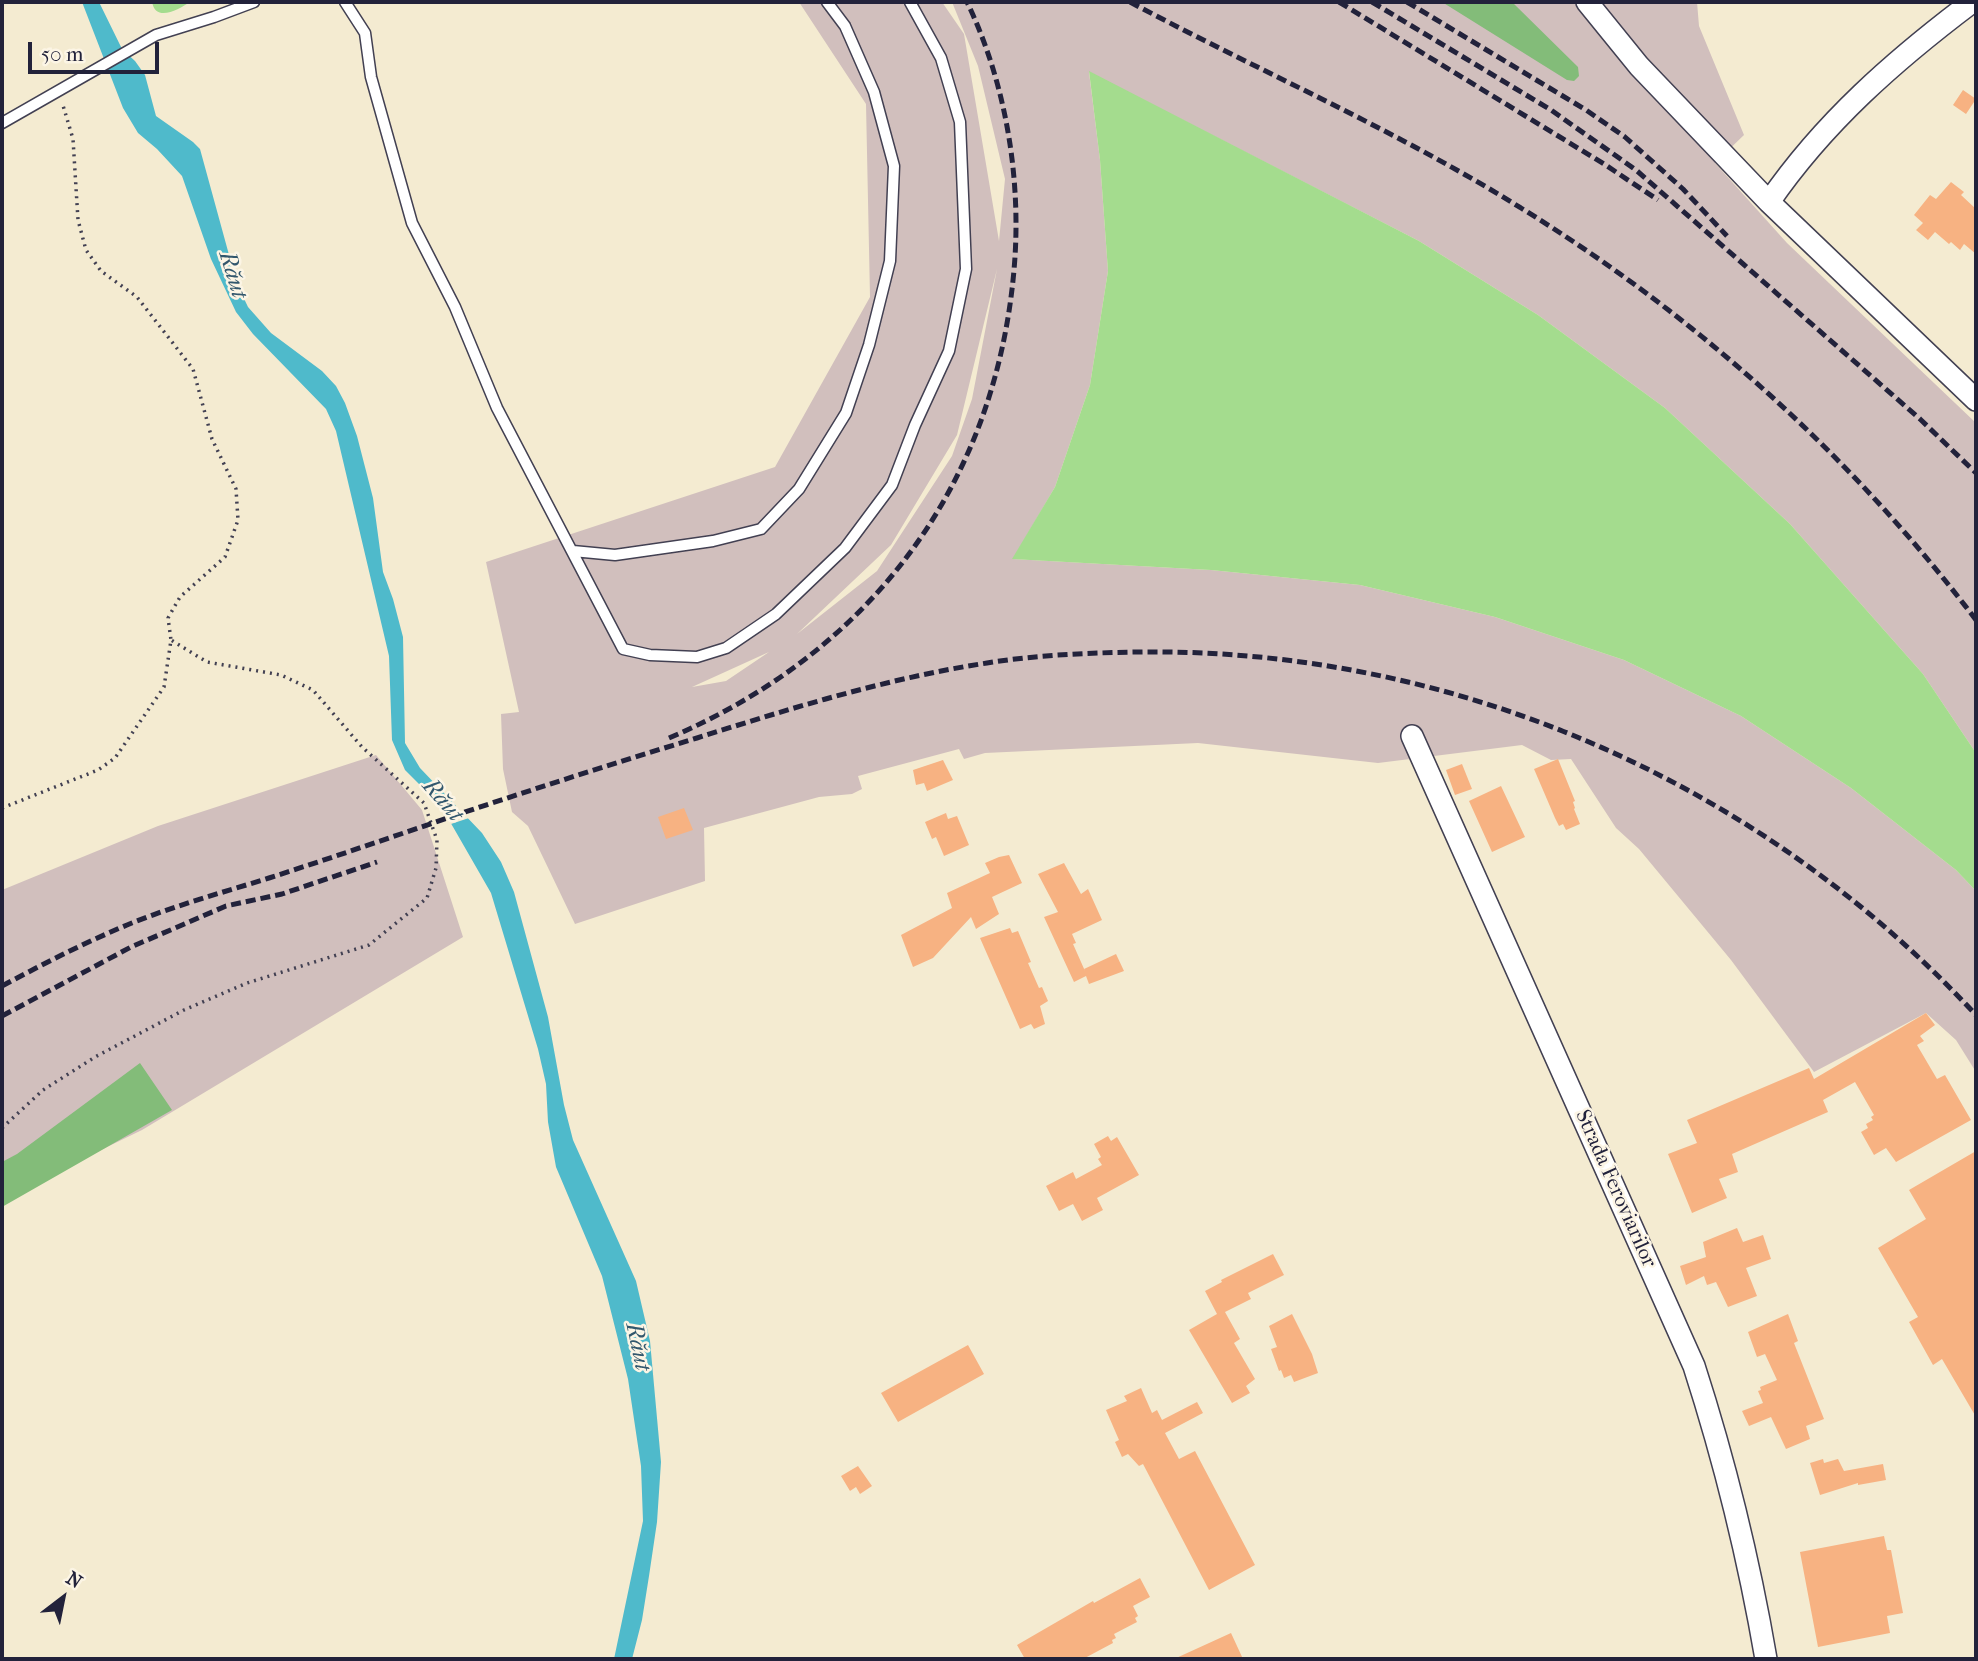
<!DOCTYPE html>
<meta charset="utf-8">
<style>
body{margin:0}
#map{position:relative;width:1978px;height:1661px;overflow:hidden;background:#f4ebd1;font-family:"IM FELL French Canon",serif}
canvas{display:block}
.frame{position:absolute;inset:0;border:4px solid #22223b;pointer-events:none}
.north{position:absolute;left:28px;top:1563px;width:70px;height:70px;-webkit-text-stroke:5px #fcf5e5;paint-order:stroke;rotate:32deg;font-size:19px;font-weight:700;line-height:28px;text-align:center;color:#22223b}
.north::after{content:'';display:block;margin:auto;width:24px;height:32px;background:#22223b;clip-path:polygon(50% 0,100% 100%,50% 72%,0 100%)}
.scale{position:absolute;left:28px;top:42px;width:131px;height:32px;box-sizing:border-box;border:4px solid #22223b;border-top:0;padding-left:9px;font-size:21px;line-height:24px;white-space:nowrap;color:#22223b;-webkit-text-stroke:5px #fcf5e5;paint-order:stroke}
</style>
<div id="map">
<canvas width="1978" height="1661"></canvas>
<div class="frame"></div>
<div class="north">N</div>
<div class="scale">50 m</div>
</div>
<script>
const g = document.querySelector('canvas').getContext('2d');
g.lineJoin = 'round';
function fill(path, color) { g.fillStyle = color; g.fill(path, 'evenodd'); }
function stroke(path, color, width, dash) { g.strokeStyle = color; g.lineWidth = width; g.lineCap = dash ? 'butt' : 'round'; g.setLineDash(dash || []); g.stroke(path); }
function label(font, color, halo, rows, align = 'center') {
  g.font = font + ' "IM FELL French Canon",serif'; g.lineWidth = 5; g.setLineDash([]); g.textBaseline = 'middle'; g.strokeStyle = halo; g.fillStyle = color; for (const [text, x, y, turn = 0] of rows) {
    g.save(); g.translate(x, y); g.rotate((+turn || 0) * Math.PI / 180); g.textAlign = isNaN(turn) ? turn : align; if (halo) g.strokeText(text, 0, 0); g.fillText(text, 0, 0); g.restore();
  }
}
fill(new Path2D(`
 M799,2H942L964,34L999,241L1005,179L978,66L952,2H1697L1699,26L1744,135L1715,163L1787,243L1976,423V753L1923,674L1790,524L1665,408L1538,315L1419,241L1089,72L1100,160L1108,271L1090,385L1055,487L1013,559L1211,570L1360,585L1495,617L1624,660L1741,716L1851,788L1956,870L1976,891V1072L1956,1040L1926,1013L1814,1072L1731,960L1639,849L1616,828L1571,759L1551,760L1522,745L1378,763L1198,743L985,753L964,759L959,749L858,776L862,789L852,794L819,797L704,828L705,881L575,924L528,826L512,812L503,769L501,714L519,712L486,562L775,467L870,297L866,104ZM997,269L972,399L952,456L877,571L797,634L891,545L957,435ZM769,652L726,681L692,687Z
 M376,755L422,810L463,937L142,1130L2,1198V890L158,826Z`), '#d1bfbd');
fill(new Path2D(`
 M152,2H190C179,9 156,23 152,2Z
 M1089,71L1419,241L1538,315L1665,408L1790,524L1923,674L1976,753V891L1956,870L1851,788L1741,716L1624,660L1495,617L1360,585L1211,570L1012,559L1055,487L1090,385L1108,271L1100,160Z`), '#a4dc8e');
fill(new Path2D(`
 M1442,2H1512L1578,67L1579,76L1574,81L1567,80Z
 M140,1063L172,1110L2,1207V1162L17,1154Z`), '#83bc79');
fill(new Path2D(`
 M82,2H99L122,49L135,61L145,75L156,116L193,142L200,149L237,284L248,307L271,333L322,371L336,386L345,403L357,436L373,498L383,572L393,599L403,637L405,743L420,768L482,833L501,862L514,892L548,1017L564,1105L573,1140L636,1281L650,1341L661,1462L657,1522L649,1576L642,1620L632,1659H614L643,1521L641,1466L628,1379L602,1276L556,1167L548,1122L546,1084L538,1049L491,893L441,806L405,770L392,740L389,656L336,431L326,409L253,334L236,312L211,259L182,176L157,149L138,133L123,108Z`), '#4fbacb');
fill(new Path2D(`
 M460,804L472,817L448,825L440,811Z`), '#f4ebd1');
fill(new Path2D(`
 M1963,90L1976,99L1966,114L1953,105Z
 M1951,182L1964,192L1961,195L1976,209V254L1964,244L1960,250L1951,242L1949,244L1935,232L1928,240L1916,230L1923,223L1914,215L1930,195L1936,199Z
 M1558,759L1575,801L1573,802L1575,808L1574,809L1580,824L1566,830L1563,824L1559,826L1555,818L1534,769Z
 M943,760L953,780L927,791L924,783L916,785L913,770Z
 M1462,764L1472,789L1455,795L1446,770Z
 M1501,786L1525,837L1492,852L1469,801Z
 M684,808L693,830L666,839L658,817Z
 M946,813L948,819L957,816L969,845L944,856L936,837L932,839L925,822Z
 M1009,855L1022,883L992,897L999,914L976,929L971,917L933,958L913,967L901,935L952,908L947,893L990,873L985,863L999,857Z
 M1064,863L1081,894L1088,889L1102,920L1072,934L1076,943L1073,944L1085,971L1084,969L1116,954L1124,971L1089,984L1086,976L1074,982L1044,917L1058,912L1038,874Z
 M1010,928L1012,933L1018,931L1031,962L1028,963L1039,988L1042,987L1048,1001L1040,1006L1045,1024L1034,1029L1031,1024L1020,1029L980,938Z
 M1926,1013L1935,1025L1920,1036L1924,1041L1917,1045L1937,1079L1945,1075L1971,1120L1896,1162L1886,1148L1874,1155L1861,1132L1868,1128L1866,1124L1873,1120L1871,1117L1874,1115L1855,1082L1823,1100L1828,1112L1732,1154L1738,1172L1719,1179L1727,1198L1692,1213L1668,1154L1697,1143L1687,1120L1809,1068L1814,1079Z
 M1108,1136L1111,1141L1117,1137L1139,1175L1097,1198L1103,1210L1082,1221L1073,1204L1059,1211L1046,1186L1073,1172L1076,1179L1102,1165L1098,1159L1101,1157L1094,1144Z
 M1976,1151V1417L1942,1359L1933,1365L1909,1322L1918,1317L1878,1248L1926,1219L1909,1190Z
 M1737,1228L1743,1242L1763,1235L1771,1259L1746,1268L1757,1296L1728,1307L1716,1282L1707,1285L1704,1276L1686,1285L1680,1266L1706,1257L1703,1242Z
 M1273,1254L1284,1275L1248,1293L1251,1299L1225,1312L1240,1339L1234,1343L1255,1379L1246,1386L1250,1393L1232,1403L1189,1330L1217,1314L1205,1291L1222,1282L1221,1280Z
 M1292,1314L1312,1354L1318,1373L1294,1382L1291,1375L1284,1378L1281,1370L1279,1371L1271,1349L1277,1347L1269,1326Z
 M1788,1314L1798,1341L1794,1343L1824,1419L1806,1426L1810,1439L1786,1449L1771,1417L1749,1426L1742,1411L1763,1403L1758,1391L1761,1390L1760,1387L1777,1380L1765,1354L1757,1357L1748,1332Z
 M968,1345L984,1374L898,1422L881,1393Z
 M1141,1388L1152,1413L1157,1410L1162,1420L1197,1402L1203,1413L1165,1433L1179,1459L1195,1451L1255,1565L1209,1590L1143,1464L1139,1466L1128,1454L1122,1457L1115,1442L1119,1440L1106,1410L1127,1401L1124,1396Z
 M1823,1459L1824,1463L1838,1459L1844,1471L1883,1464L1886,1480L1858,1485V1483L1820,1495L1810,1463Z
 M858,1466L872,1486L860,1494L856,1487L850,1491L841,1476Z
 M1884,1536L1887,1550H1891L1903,1613L1887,1616L1890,1633L1818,1647L1800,1552Z
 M1140,1578L1150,1597L1133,1606L1138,1616L1135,1618L1137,1622L1114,1634L1116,1638L1112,1640L1113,1643L1083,1659H1025L1017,1645L1093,1601L1094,1603Z
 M1231,1633L1243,1659H1174Z`), '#f7b282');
const service = new Path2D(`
 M345,2L365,33L371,77L412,223L455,307L497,408L623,649L650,655L697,657L726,648L776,614L845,548L892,485L915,425L949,351L966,269L960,122L941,58L910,2
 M2,123L156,35L214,17L254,2
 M573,551L615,555L713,541L761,529L799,489L846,413L869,345L890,261L894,166L874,92L845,26L827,2`);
const minor = new Path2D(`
 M1587,2L1639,66L1769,202
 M1972,2C1895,60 1824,122 1769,202L1976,400
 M1412,736L1694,1366C1725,1462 1749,1560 1766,1659`);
stroke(service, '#424052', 13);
stroke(minor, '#424052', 24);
stroke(new Path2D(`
 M2,808L98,770L115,758L164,687L171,640L168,618L180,597L225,557L238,520L236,489L212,439L193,369L137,297L101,271L86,250L78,220L73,139L62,102
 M2,1128L43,1090L95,1057L184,1010L247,983L369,945L427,898L436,868L437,840L424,803L362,747L313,690L281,675L207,662L171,640`), '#424052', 3.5, [2, 5]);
stroke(service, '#fff', 10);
stroke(minor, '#fff', 21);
stroke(new Path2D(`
 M1130,2C1259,71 1396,130 1521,208C1696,316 1852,456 1976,620
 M1339,2L1604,164L1658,200
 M1372,2L1551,110L1636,170L1920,419L1976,473
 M1407,2L1586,110L1625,137L1683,189L1727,236
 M669,738C869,653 995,487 1014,270C1022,180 1006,83 967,2
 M2,986C43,964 84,943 127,925C173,906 221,893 269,878C334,857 398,835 462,813C540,787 618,762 697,738C792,708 888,678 987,663C1036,655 1086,653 1136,652C1454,647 1760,782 1976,1015
 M2,1016L131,947L226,906L282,894L377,862`), '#22223b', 5, [10, 5]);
label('21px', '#22223b', '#fcf5e5', [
 ["Strada Feroviarilor",1615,1189,66]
]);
label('italic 23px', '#32576d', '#fcf5e5', [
 ["Răut",232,275,73],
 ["Răut",442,801,49],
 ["Răut",637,1347,78]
]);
</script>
